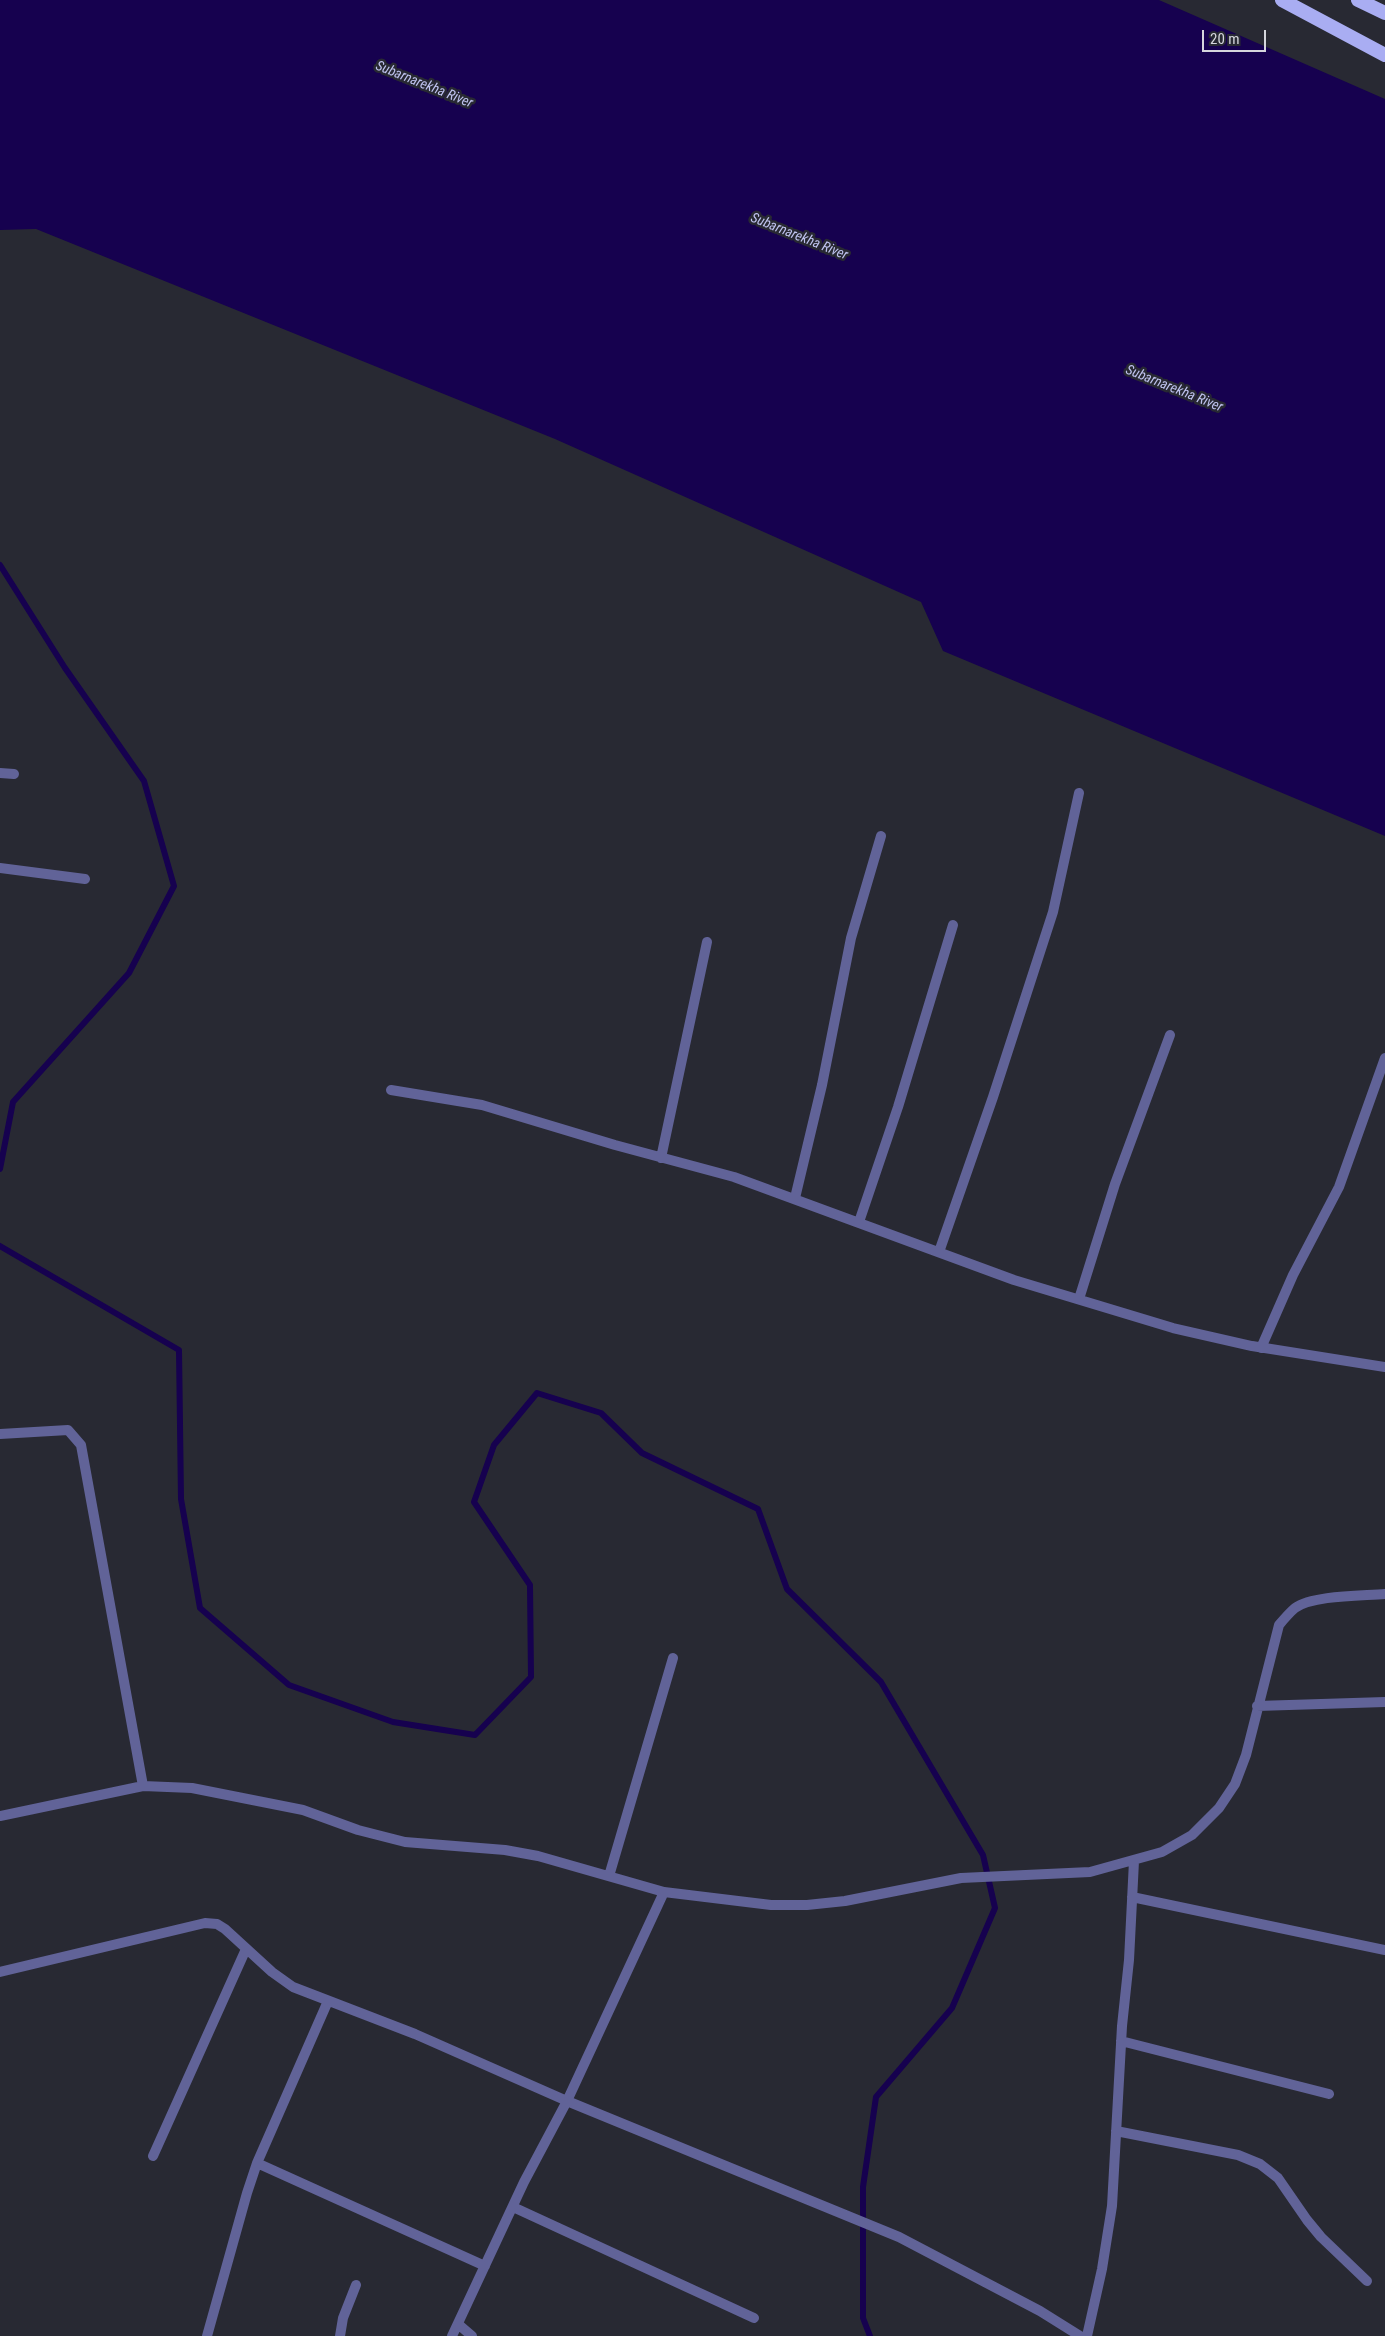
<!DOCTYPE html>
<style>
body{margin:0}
#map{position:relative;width:1385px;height:2336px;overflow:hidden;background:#282933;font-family:"Roboto Condensed",sans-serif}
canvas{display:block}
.scale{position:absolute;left:1202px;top:30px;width:64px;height:22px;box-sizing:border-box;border:2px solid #d5d6dd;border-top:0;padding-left:6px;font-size:15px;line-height:18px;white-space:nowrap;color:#d5d6dd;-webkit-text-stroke:4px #282933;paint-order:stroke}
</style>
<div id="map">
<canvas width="1385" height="2336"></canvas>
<div class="scale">20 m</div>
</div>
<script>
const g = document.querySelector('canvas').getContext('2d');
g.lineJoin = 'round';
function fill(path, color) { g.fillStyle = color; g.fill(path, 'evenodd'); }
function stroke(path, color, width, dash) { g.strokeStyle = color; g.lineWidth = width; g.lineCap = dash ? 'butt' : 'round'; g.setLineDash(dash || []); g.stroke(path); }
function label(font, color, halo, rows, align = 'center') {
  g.font = font + ' "Roboto Condensed",sans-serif'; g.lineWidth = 5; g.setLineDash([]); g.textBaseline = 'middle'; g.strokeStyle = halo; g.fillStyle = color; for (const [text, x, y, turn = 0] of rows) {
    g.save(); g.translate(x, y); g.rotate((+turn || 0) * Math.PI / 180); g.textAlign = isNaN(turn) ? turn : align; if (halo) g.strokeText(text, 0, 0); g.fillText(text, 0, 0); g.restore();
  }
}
fill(new Path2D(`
 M0,0H1159L1385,99V836L943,651L921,602L555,439L36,229L0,230Z`), '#16014f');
stroke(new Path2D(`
 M0,565L65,668L144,781L174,886L129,973L13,1102L0,1169
 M0,1246L179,1350L181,1499L200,1608L289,1685L393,1722L475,1735L531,1677L530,1585L474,1502L494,1445L537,1393L601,1413L642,1453L758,1509L787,1589L881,1682L983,1855L995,1908L952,2008L876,2097L863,2187V2318L870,2336`), '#16014f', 6);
stroke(new Path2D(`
 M0,773L14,774
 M0,868L85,879
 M391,1090L482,1105L615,1145L734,1177L1014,1280L1173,1328L1252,1346L1385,1367
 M661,1158L707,942
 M795,1198L822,1085L851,938L881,836
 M859,1222L898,1107L953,925
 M939,1252L993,1097L1053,912L1079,793
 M1079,1299L1115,1184L1170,1035
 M1261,1348L1293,1275L1339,1187L1385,1058
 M0,1434L68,1430L81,1445L143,1786
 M1257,1706L1385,1702
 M0,1816L143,1786L192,1788L303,1810L358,1830L405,1842L505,1850L538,1856L664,1892L771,1905H807L845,1901L961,1878L1090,1872L1162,1852L1192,1835L1219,1808L1235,1784L1246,1755L1279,1625C1284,1619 1289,1613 1295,1608C1313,1595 1362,1596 1385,1594
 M609,1876L673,1658
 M1132,1897L1385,1950
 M0,1972L205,1923L217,1924L225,1929L272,1972L293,1987L415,2034L567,2101L899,2237L1040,2311L1080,2336
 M1121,2041L1329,2094
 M1116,2131L1238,2155L1260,2164L1278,2178L1307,2220L1321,2237L1367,2281
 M153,2156L246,1949
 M257,2163L485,2266
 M513,2207L754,2318
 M458,2324L472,2336
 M207,2336L247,2193L257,2163L328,2001
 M340,2336L343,2318L356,2285
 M452,2336L524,2182L567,2101L664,1892
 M1087,2336L1102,2269L1112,2206L1122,2026L1129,1960L1134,1861`), '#616398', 10);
stroke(new Path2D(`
 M1282,0L1385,55
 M1358,0L1385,13`), '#a9adf2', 14);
label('italic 14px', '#bfc3ef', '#282933', [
 ["Subarnarekha River",424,85,22],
 ["Subarnarekha River",799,237,22],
 ["Subarnarekha River",1174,389,22]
]);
</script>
